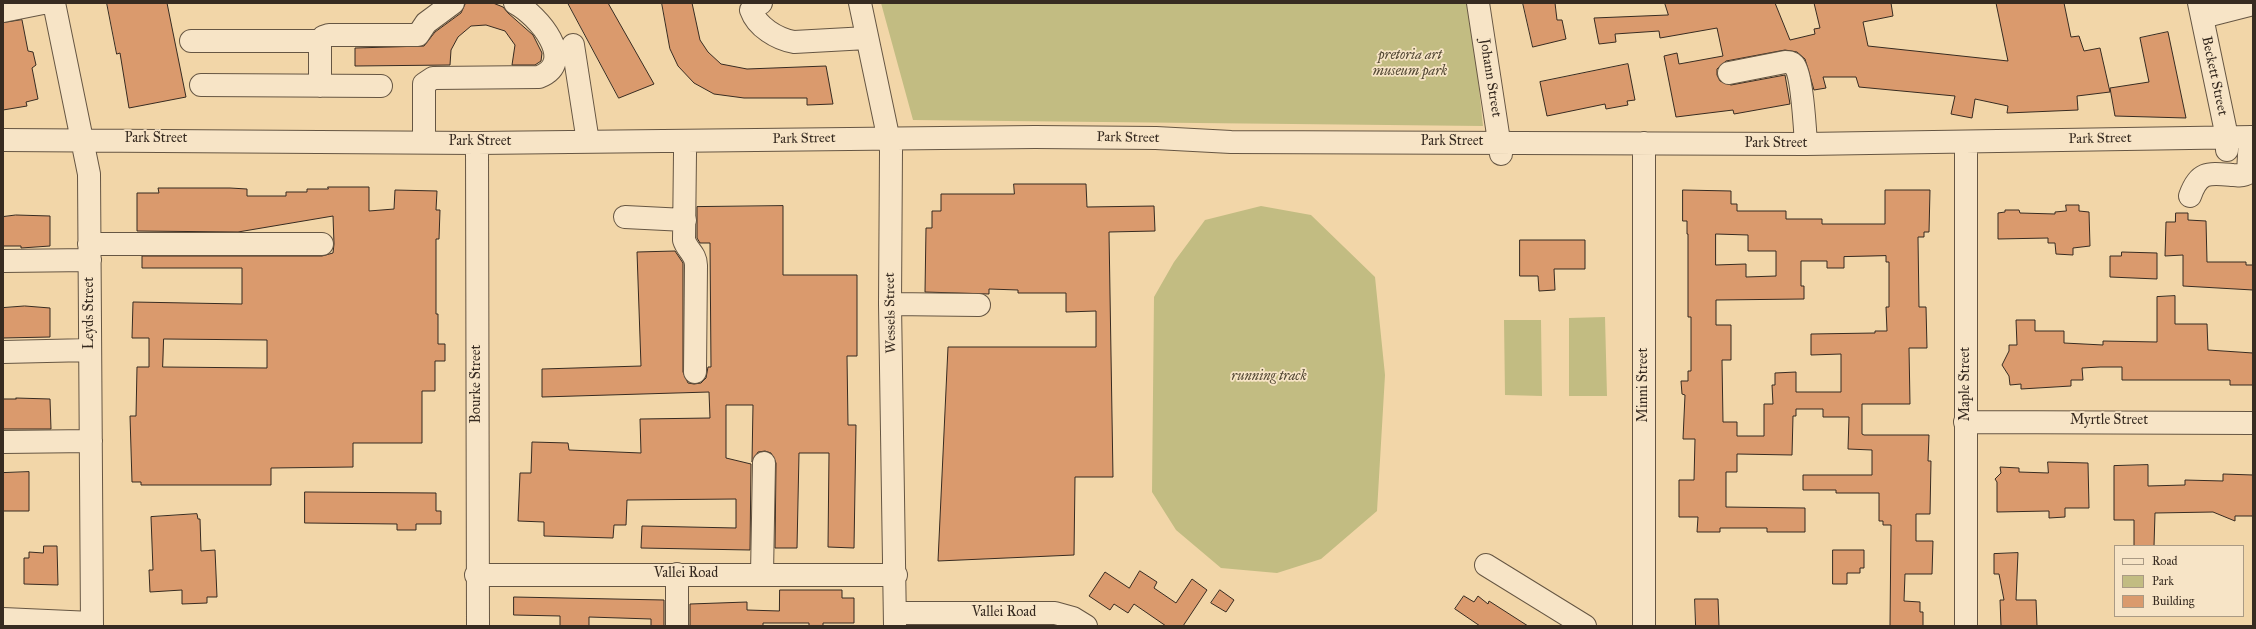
<!DOCTYPE html>
<style>
body{margin:0}
#map{position:relative;width:2256px;height:629px;overflow:hidden;background:#f2d6a8;font-family:"IM FELL Great Primer",serif}
canvas{display:block}
.frame{position:absolute;inset:0;border:4px solid #372b21;pointer-events:none}
.legend{position:absolute;left:2114px;top:545px;width:130px;height:72px;box-sizing:border-box;background:#f7e4c6;border:1px solid #aa9a84;margin:0;padding:5px 7px;list-style:none;font-size:12px;color:#372b21}
.legend li{display:flex;align-items:center;gap:8px;height:20px}
.legend b{width:20px;border:1px solid #aa9a84}
</style>
<div id="map">
<canvas width="2256" height="629"></canvas>
<div class="frame"></div>
<ul class="legend">
<li><b style="height:5px;background:#f7e4c6"></b>Road</li>
<li><b style="height:11px;background:#c2bc82"></b>Park</li>
<li><b style="height:11px;background:#da9a6d"></b>Building</li>
</ul>
</div>
<script>
const g = document.querySelector('canvas').getContext('2d');
g.lineJoin = 'round';
function fill(path, color) { g.fillStyle = color; g.fill(path, 'evenodd'); }
function stroke(path, color, width, dash) { g.strokeStyle = color; g.lineWidth = width; g.lineCap = dash ? 'butt' : 'round'; g.setLineDash(dash || []); g.stroke(path); }
function label(font, color, halo, rows, align = 'center') {
  g.font = font + ' "IM FELL Great Primer",serif'; g.lineWidth = 3.5; g.setLineDash([]); g.textBaseline = 'middle'; g.strokeStyle = halo; g.fillStyle = color; for (const [text, x, y, turn = 0] of rows) {
    g.save(); g.translate(x, y); g.rotate((+turn || 0) * Math.PI / 180); g.textAlign = isNaN(turn) ? turn : align; if (halo) g.strokeText(text, 0, 0); g.fillText(text, 0, 0); g.restore();
  }
}
fill(new Path2D(`
 M881,3H1470L1483,126L913,120Z
 M1261,206L1311,215L1375,277L1385,375L1377,511L1321,559L1277,573L1221,568L1176,530L1152,492L1154,297L1174,262L1205,220Z
 M1605,317L1607,396H1569V318Z
 M1504,320H1541L1542,396L1505,395Z`), '#c2bc82');
const building = new Path2D(`
 M107,3H167L186,97L129,108L120,53L117,54Z
 M470,3H493L503,7L508,13L533,35L542,53L541,61L535,65H512L515,45L505,31L486,25L471,26L458,37L451,50L450,65L355,66V48L424,46L435,32L461,13L465,4Z
 M568,3H608L654,84L619,98Z
 M662,3H692L700,40L708,52L721,64L747,69L826,66L833,104L807,105V98H744L714,94L694,83L678,66L670,49Z
 M1523,3H1555L1557,20H1562L1566,39L1533,47Z
 M1665,3H1775L1790,40L1815,34L1814,29L1820,28L1814,3H1891L1893,16L1863,22L1868,46L2008,61L1996,3H2064L2071,37L2079,36L2084,51L2100,48L2110,92L2077,96L2078,110L2007,113L2008,106L1975,99L1972,118L1951,114L1955,96L1859,87L1856,77H1823L1826,88L1814,90L1805,59L1797,52L1785,50L1726,61L1717,69V75L1720,81L1731,85L1785,75L1790,104L1734,114L1733,110L1676,117L1664,56L1677,53L1679,64L1723,56L1717,28L1660,38L1659,31L1615,34L1616,42L1599,44L1594,18L1668,15Z
 M22,20L28,51L33,52L36,65L32,68L38,99L26,102L27,106L3,110V23Z
 M2168,32L2186,118L2115,116L2110,88L2149,82L2140,38Z
 M1628,64L1635,100L1627,101L1628,105L1606,109L1605,104L1547,116L1540,82Z
 M1014,184H1086L1087,207L1154,206L1155,231L1109,232L1113,477H1075L1074,555L938,561L948,347H1096V311L1066,312V293H1018V290L989,289V294L925,292L926,228H932V211H941V194H1014Z
 M328,187H369V211L394,209L395,190L437,191L436,210H440L439,239H436V314H438V344H445V361H435V391H422V443H353V467L271,468V485H141V482H132L130,416H136L137,367H149V338H132L133,302L242,304V268H142V256H322L333,253L334,244L333,216L238,232L137,231V193H159L158,188H230L247,189V196H286V192H307V189H328ZM164,339L267,340V368L163,367Z
 M1683,190L1731,191V204H1737V211H1786V219H1822V224H1885V190H1930L1929,232H1924V237H1918L1919,307H1926L1927,348H1909L1910,404H1862V434L1864,435H1929L1928,461H1931L1930,514H1916V541H1933L1932,574H1905L1904,601L1920,602V612H1923V626H1890L1891,525H1883V521H1879V493H1836V490H1803V475H1872V450L1848,449L1849,417H1823V409H1796V416H1793L1792,455L1737,454V472H1726V507L1805,508V532H1767V528H1720V532H1697L1698,517H1679V480H1694L1695,439H1683L1685,395L1682,394L1681,381H1688V371H1691V317H1688V234H1687V221H1683ZM1716,234L1748,235V251H1776V276L1746,277V264L1716,265ZM1886,256V262H1889V307H1886L1887,331H1875V333L1811,334V355L1841,354V392H1796V372L1775,373V385H1772L1773,404H1764V436H1737V422H1723L1722,360H1731V325H1716V300L1804,299V286H1801V261H1827V268H1844V257Z
 M2066,205H2079V211L2089,212L2090,246L2073,248V255L2056,254L2055,243H2048V238L1998,239V213L2005,212V210H2019L2020,213L2055,214V212L2066,211Z
 M783,206V275H857V356H847L848,425H856L854,548L828,547L829,453H799L797,548H775L776,463L771,453L765,451L758,452L752,462L753,405H726V458L751,464L750,550L641,548L642,526L736,528V499L627,500L626,525H614L613,538L544,536V522L518,521L520,473H531L532,442L568,443L569,450L641,453L640,419L710,418L709,392L542,397V369L641,366L637,252L675,251L683,263V372L688,383L694,384L701,383L706,378L708,367H711L710,243H700L697,238V207Z
 M2176,213H2188V220L2206,221L2207,262H2246V265H2253V290L2183,286V255L2165,256L2166,222H2175Z
 M16,215L50,216V246L21,248V246H3V217Z
 M1520,240H1585V269H1554L1555,290L1539,291L1538,276H1520Z
 M2122,252L2157,253V279L2110,277V256H2121Z
 M2175,296V324H2207L2208,350L2253,353V385H2230V380H2122V367H2100L2082,368L2083,380H2071V386L2021,389V384L2010,385L2009,376L2002,365L2009,351V345H2017L2016,320H2035V331H2064V343L2103,345V341L2157,342V297Z
 M25,306L50,308V337L3,338V308Z
 M16,398L50,399L51,429H3V399H16Z
 M2048,462L2088,463L2089,508H2065V517L2049,518V511L1997,512V482L1995,479L2001,473L2000,467L2019,468V472L2048,473Z
 M2148,465V486L2185,485V480L2223,481V474L2253,475V516H2235V521L2213,512L2155,513L2154,546H2134V520H2114V466Z
 M29,472V511H3V473Z
 M305,492L436,493V511H441V524H416V530H397V524L305,523Z
 M197,514L198,519H200L201,551L215,550L217,597H207V603L182,604V590L150,592L149,570H153L151,517Z
 M44,546H57L58,585L24,584V558H29V552L43,553Z
 M1833,550H1864V568H1860V573H1847V584H1833Z
 M2018,553L2016,600H2036L2037,626H2001L2000,600H2004L1999,574H1994V554Z
 M1140,571L1157,582L1154,588L1176,603L1192,579L1207,590L1183,626H1166L1134,604L1128,613L1114,604L1110,610L1089,596L1105,572L1129,588Z
 M780,590H842V598H854V623H823V626H809V623H763V626H690V604L747,602V610L779,611Z
 M1220,590L1234,600L1226,612L1211,603Z
 M1464,596L1474,602L1478,596L1488,604L1489,601L1528,626H1480L1455,609Z
 M514,597L664,600V626H651V619L589,617V626H560V616L514,615Z
 M1695,599H1718L1719,626H1696Z`);
fill(building, '#da9a6d');
stroke(building, '#372b21', 1);
const minor = new Path2D(`
 M54,3L89,174L92,626
 M761,3L755,5L751,10C757,27 777,39 794,42L867,38
 M860,3L891,150L890,304L895,626
 M1478,3L1501,154
 M2199,3L2227,137V150
 M3,11L43,3
 M2202,17L2253,4
 M191,41H320
 M573,45L588,142
 M1729,73L1785,62C1789,62 1791,62 1794,65C1802,74 1805,129 1806,144
 M201,85L381,86
 M320,86V41L323,37L329,35H418L426,23L453,3
 M3,140L477,143L1035,137L1156,138L1231,142L1806,144L2253,137
 M424,142V84L433,78L539,77C578,62 538,15 515,3
 M477,143L478,626
 M1644,143V626
 M1966,143V626
 M685,153L684,240C687,250 696,254 696,265L695,372
 M2190,196C2199,171 2208,173 2233,175C2238,175 2243,177 2248,173L2250,137
 M625,217L685,220
 M89,244H322
 M3,261L90,260
 M890,304L979,305
 M3,352L90,350
 M1965,422L2253,423
 M3,442L91,441
 M1486,565L1585,626
 M677,574V626
 M762,574L764,463
 M476,575H896
 M896,613H1055L1073,618L1086,626
 M3,619L92,623`);
stroke(minor, '#665643', 24);
stroke(minor, '#f7e4c6', 22);
label('italic 14px', '#534834', '#f7e4c6', [
 ["pretoria art",1410,56],
 ["museum park",1410,72],
 ["running track",1269,377]
]);
label('14px', '#372b21', '#f7e4c6', [
 ["Beckett Street",2214,76,78],
 ["Johann Street",1490,78,81],
 ["Park Street",1128,138,1],
 ["Park Street",156,139],
 ["Park Street",804,139,-1],
 ["Park Street",2100,139,-1],
 ["Park Street",480,142],
 ["Park Street",1452,142],
 ["Park Street",1776,144],
 ["Leyds Street",90,313,-90],
 ["Wessels Street",891,313,-91],
 ["Bourke Street",477,384,-90],
 ["Maple Street",1966,384,-90],
 ["Minni Street",1644,385,-90],
 ["Myrtle Street",2109,421],
 ["Vallei Road",686,574],
 ["Vallei Road",1004,613]
]);
</script>
